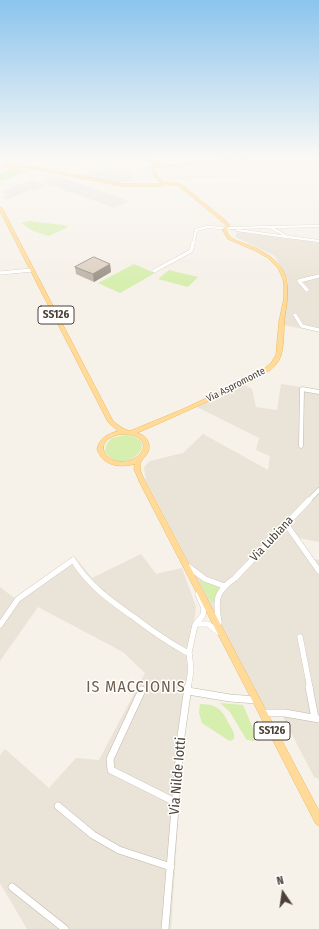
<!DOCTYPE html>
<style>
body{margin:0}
#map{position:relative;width:319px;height:929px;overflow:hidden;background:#f6f1e9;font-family:"Fira Sans Condensed",sans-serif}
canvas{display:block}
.north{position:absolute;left:263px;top:873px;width:40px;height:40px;-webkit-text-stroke:3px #fff;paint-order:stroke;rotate:347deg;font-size:11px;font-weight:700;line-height:16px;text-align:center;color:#4b4136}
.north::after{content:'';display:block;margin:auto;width:14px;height:18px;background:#4b4136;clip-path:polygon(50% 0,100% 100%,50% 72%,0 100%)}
</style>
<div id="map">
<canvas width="319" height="929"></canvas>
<div class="north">N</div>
</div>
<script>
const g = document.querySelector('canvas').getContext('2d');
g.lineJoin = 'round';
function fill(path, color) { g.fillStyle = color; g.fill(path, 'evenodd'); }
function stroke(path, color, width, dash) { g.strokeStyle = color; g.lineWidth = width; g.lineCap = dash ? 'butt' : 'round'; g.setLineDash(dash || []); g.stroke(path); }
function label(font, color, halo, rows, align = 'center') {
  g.font = font + ' "Fira Sans Condensed",sans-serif'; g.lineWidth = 3; g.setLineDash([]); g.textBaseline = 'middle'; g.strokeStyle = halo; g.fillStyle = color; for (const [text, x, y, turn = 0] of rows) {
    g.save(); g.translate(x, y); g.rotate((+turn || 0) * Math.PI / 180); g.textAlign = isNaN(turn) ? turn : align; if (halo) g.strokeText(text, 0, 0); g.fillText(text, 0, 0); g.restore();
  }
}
fill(new Path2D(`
 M238,231L319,242V332L283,325L288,281L275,256L235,237Z
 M244,384L252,389L256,407L277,410L281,384L319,390V542L299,538L314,559L319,560V779L314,777L282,715L269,716L146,481L144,467L150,461L183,453L203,434L268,470L270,456L256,450L259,438L197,407Z
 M141,554L156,574L182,568L196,607L189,658L171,929H27L0,883V755L5,749L49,788L76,758L99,760L145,673L123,652L38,607L0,661V587L14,598L75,557L92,578Z`), '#eae3d7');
fill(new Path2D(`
 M150,156H319V174L166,180Z`), '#f9e6d3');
fill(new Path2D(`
 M16,168L31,170L2,181L0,180V173L6,169Z
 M29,221L63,225L68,227L49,236L33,231L21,223Z
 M134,264L155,273L120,293L98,283Z
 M169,270L198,277L188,287L158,279Z
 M125,435C167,439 121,480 105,451L107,443L112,438Z
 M201,581L216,585L220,588L214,601H210L200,583Z
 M220,703L243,705L258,740L251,741L246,739L230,712Z
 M200,704C218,705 221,708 229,724C232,729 235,733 234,739L230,741L228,740L202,723L199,713Z`), '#d6eeae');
fill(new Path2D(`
 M127,169L134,181L117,183L85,177L83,173Z
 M57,176L101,191L129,201L115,208L41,182Z
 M32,180L48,185L35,191L31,190L6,200L2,198L8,195L1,192Z`), '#e7e4e1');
const minorFar4 = new Path2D(`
 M0,171L10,168
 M270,227L288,237L319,241
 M229,228L319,226
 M237,230L287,237
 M193,244L196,230L207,227L223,228`);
const minorFar3 = new Path2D(`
 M154,271L191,251L193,243
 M0,273L32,270
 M307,290L299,281L319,276
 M295,315L302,326L319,330`);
const minorFar2 = new Path2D(`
 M301,446L302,389L319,392
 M308,501L319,490`);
const minorFar1 = new Path2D(`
 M286,524L319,571
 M189,567L205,579L224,586
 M219,623C215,600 215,592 235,578L309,500
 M196,624H208L218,632
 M0,625L18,599L73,560C89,586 111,601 135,618C152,631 168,642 186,652H189
 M300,637L310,688
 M188,688L191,670L189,652L195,625L203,615L204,608L198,594`);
const minor = new Path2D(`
 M309,687L315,718
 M142,690L110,759L111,770L175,802
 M188,691L230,698L256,700
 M263,713H285L319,719
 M58,806L93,835L119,850L171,867
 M12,887L65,929
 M165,929L181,736L188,687`);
const major = new Path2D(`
 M147,156H150L156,166L265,156H277L154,168L157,176L165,183L163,184L155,177L152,168L149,167L153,166Z
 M7,162L15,163L122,184H163L165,185L163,186H122L17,166L10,169L3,167V165ZM9,164L14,165H15L10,167L6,166Z
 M168,182L181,184L226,221L230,226L229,227H227L224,223L179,186L167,184L166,183Z
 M0,207L2,208L113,421C119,426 123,429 130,431L181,410L258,374L271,363L276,355L279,322L284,298V285L283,279L278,268L268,258L256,251L228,239L222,229L223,228H225L229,236L233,239C239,242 246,244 253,247C288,263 291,279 285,315C283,327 285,350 279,360C275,367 268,372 261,376C250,383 237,388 226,393C196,407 167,420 137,433C147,435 153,446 146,455C145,457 142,459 141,462C138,469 143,477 146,483L319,811V826L316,824L140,483L134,469L135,464C119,468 103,466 97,449C100,438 107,434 118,431L108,422L0,211ZM122,434C128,434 138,435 142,441C147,449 138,458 131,460C106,469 88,439 122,434Z`);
stroke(minorFar4, '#c3b8aa', 3);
stroke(minorFar3, '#c3b8aa', 4);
stroke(minorFar2, '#c3b8aa', 5);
stroke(minorFar1, '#c3b8aa', 6);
stroke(minor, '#c3b8aa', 8);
stroke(major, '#f0b95d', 1);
stroke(minorFar4, '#fff', 2.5);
stroke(minorFar3, '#fff', 3.5);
stroke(minorFar2, '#fff', 4);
stroke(minorFar1, '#fff', 5.5);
stroke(minor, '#fff', 7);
fill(major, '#ffda99');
fill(new Path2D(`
 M110,264L111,272L94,282L76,274L75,267Z`), '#bdb2a5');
fill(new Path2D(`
 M110,264L111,272L94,282L93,274Z`), '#9a9186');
const building = new Path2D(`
 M94,257L110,264L93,274L75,267Z`);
fill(building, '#dccfc0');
stroke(building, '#9a9186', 1);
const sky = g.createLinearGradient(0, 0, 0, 286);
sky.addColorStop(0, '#8bc4ee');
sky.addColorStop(0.55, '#fbf9f5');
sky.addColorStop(1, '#fbf9f500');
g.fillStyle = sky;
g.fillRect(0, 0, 319, 286);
label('10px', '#4b4136', '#fff', [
 ["Via Aspromonte",236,385,-27]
]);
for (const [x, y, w] of [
 [56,315,36],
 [272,731,36]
]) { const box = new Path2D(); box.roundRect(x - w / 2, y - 9, w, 18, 3); g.fillStyle = '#fff'; g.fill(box); stroke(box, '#4b4136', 1); }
label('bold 11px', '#4b4136', null, [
 ["SS126",56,315],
 ["SS126",272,731]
]);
label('12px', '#4b4136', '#fff', [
 ["Via Lubiana",272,539,-47]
]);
label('14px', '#4b4136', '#fff', [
 ["Via Nilde Iotti",178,776,-85]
]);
g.letterSpacing = '1px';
label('16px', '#6f5e4c', '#fff', [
 ["IS MACCIONIS",136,688]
]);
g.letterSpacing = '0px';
</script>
